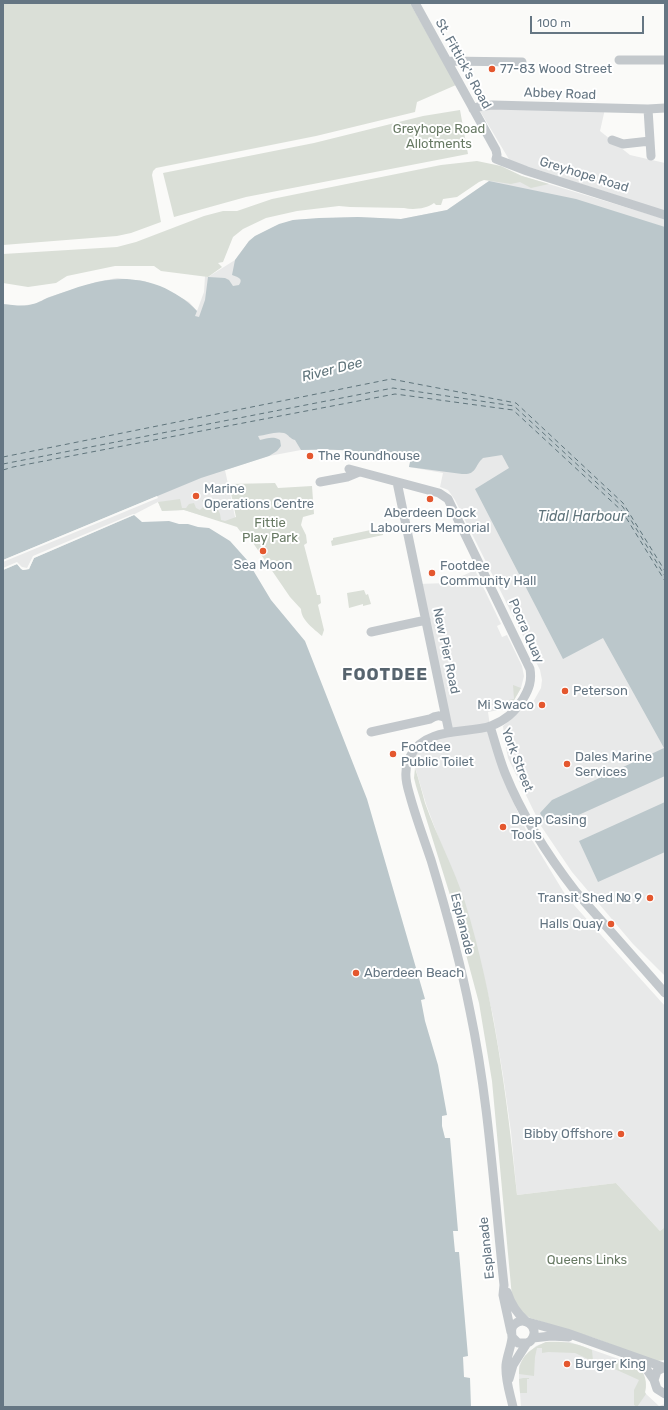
<!DOCTYPE html>
<meta charset="utf-8">
<style>
body{margin:0}
#map{position:relative;width:668px;height:1410px;overflow:hidden;background:#fafaf8;font-family:Rubik,sans-serif}
canvas{display:block}
.frame{position:absolute;inset:0;border:4px solid #657683;pointer-events:none}
.scale{position:absolute;left:530px;top:16px;width:114px;height:18px;box-sizing:border-box;border:2px solid #657683;border-top:0;padding-left:5px;font-size:12px;line-height:14px;white-space:nowrap;color:#657683;-webkit-text-stroke:3px #fff;paint-order:stroke}
</style>
<div id="map">
<canvas width="668" height="1410"></canvas>
<div class="frame"></div>
<div class="scale">100 m</div>
</div>
<script>
const g = document.querySelector('canvas').getContext('2d');
g.lineJoin = 'round';
function fill(path, color) { g.fillStyle = color; g.fill(path, 'evenodd'); }
function stroke(path, color, width, dash) { g.strokeStyle = color; g.lineWidth = width; g.lineCap = dash ? 'butt' : 'round'; g.setLineDash(dash || []); g.stroke(path); }
function label(font, color, halo, rows, align = 'center') {
  g.font = font + ' Rubik,sans-serif'; g.lineWidth = 4; g.setLineDash([]); g.textBaseline = 'middle'; g.strokeStyle = halo; g.fillStyle = color; for (const [text, x, y, turn = 0] of rows) {
    g.save(); g.translate(x, y); g.rotate((+turn || 0) * Math.PI / 180); g.textAlign = isNaN(turn) ? turn : align; if (halo) g.strokeText(text, 0, 0); g.fillText(text, 0, 0); g.restore();
  }
}
fill(new Path2D(`
 M488,108L605,109L600,131L630,155L665,163V211L510,161L480,111Z
 M522,176L665,219V976L633,944L572,872L541,826L508,758L505,743L503,726L523,709L528,711L541,688L542,680L540,670L455,500L448,490L440,487L443,473L409,467L410,462L392,456L353,450H301L269,456L225,470L237,526L184,510L162,511L158,502L29,569L23,570L17,564L3,570V304L19,306L34,304L49,297L96,282L117,278L144,281L163,288L189,302L197,311L204,292L205,276L208,277L235,260L249,241L255,236L273,227L293,220L306,219L358,217L401,219L447,210L489,181Z
 M475,570L501,624L497,626L502,637L507,635L522,666L524,676L521,688L513,702L505,709L488,712L490,726L508,790L526,830L563,891L574,905L665,1006V1227L660,1231L616,1183L517,1195L511,1132L503,1075L493,1016L483,973L471,925L426,804L415,767L408,760L413,751L449,732L418,584L447,583Z
 M546,1342H570L633,1364L640,1369L644,1374L646,1387L645,1393L659,1406L665,1404V1407H521L519,1379V1366L521,1362L525,1356L536,1346Z`), '#e8e9e9');
fill(new Path2D(`
 M3,3H410L456,85L417,102L415,112L316,136L156,168L153,171L152,175L161,222L131,233L117,236L3,245Z
 M460,110L468,154L246,197L174,217L163,173L314,143L423,116Z
 M477,161L501,166L522,176L549,184L531,188L520,182L511,184L484,180L479,182L457,197L443,199L441,205H436L434,203C426,209 413,210 404,208L350,207L339,206L297,211L266,218L243,229L233,237L223,262L218,263L222,267L208,277L161,271L154,266H115L67,276L56,283L28,287L3,283V254L117,247L136,242L204,216L223,211H237L272,199L441,165Z
 M275,483L278,488L312,486L314,514L303,517L301,525L306,535L307,543L304,545L317,595H320L321,603L318,605L324,630L322,636C314,629 301,620 301,609L290,597L251,540L240,531L237,527L184,510L162,511L158,502L180,499L182,508H186L189,504L194,503L196,508L200,510L204,506L202,500L213,498L220,514L221,520L225,521L236,517L229,484Z
 M380,525H383V535L332,546L331,541L333,540V538L380,528Z
 M364,590L366,595L368,594L371,604L363,606V604L349,608L347,593Z
 M513,685L521,688L513,702L505,709L495,711L494,703L514,699Z
 M415,768C419,780 422,792 425,803C437,837 454,868 465,902C494,997 507,1096 517,1195L616,1183L660,1231L665,1227V1360L657,1361L634,1353L594,1338L530,1318L520,1311L512,1297L492,1081L479,1003L450,895L416,786L414,778Z
 M546,1342C563,1341 577,1343 592,1350L593,1361H592L575,1353L548,1352L542,1353V1348H537L535,1357L534,1376L519,1374C519,1357 531,1348 546,1342Z
 M609,1360C630,1359 651,1369 645,1392L646,1394L637,1407L634,1405V1390L639,1380L608,1366L605,1371L601,1370C602,1364 603,1362 609,1360Z
 M523,1378H529V1379H527V1393H520L519,1379Z`), '#dadfd7');
fill(new Path2D(`
 M489,181L576,199L665,227V776L563,822L545,823L540,813L552,800L664,748L603,638L563,659L475,489L509,468L502,455L483,458C474,466 477,475 462,474L409,467L410,462C374,451 338,448 301,450L295,440C290,439 289,435 284,433C276,431 266,435 258,436L260,440C267,438 274,436 280,440L281,446L277,451L269,456L201,478L3,560V304C13,305 24,307 33,304C39,303 44,299 50,297C90,283 118,271 160,286C174,292 187,300 197,311L195,316L199,317L205,300L208,277L225,278L229,280L233,286L239,285C244,278 237,277 232,275L235,260L249,241L255,236L279,224L293,220L319,218L358,217L401,219L447,210Z
 M134,515L142,522L169,521L179,524H188L198,527L209,528L230,541L247,560L271,600L305,641L367,799L425,999L421,1000L425,1021L438,1065L447,1115L442,1116V1126L445,1138H450L458,1231H453L455,1252H459L468,1356L463,1357L464,1377L470,1378L471,1407H3V570L17,564L23,570L29,569L34,558Z
 M665,802V852L598,882L579,841Z`), '#bbc7cb');
fill(new Path2D(`
 M157,496L158,498L3,562V560Z
 M133,514H136L34,558L29,569L23,570L21,569L17,564L3,570V568L17,562L22,567L27,568L33,556Z`), '#fafaf8');
stroke(new Path2D(`
 M3,457L391,379L516,403L623,503L665,571
 M3,464L393,388L514,406L623,507L665,576
 M3,470L13,467L395,394L513,410L622,511L665,581`), '#60757c', 1, [5, 4]);
stroke(new Path2D(`
 M415,3L496,150L497,155L496,159L527,171L665,215
 M619,60H665
 M447,61L522,62
 M473,109L478,107L492,105L648,109L665,108
 M648,109L651,156
 M612,140L623,144L650,141
 M349,469L439,493L448,499L530,669C532,681 529,689 523,699C516,711 504,721 491,726C465,734 426,727 411,755C408,760 406,766 406,772C405,780 408,789 410,796C416,818 424,839 431,860C446,910 460,960 470,1011C489,1101 494,1194 504,1285L503,1295L511,1332
 M320,482L347,477L359,472
 M397,482L449,732
 M371,632L426,620
 M490,726C495,742 499,758 505,773C522,815 548,856 576,892L665,993
 M371,732L430,719C436,715 440,715 446,718
 M507,1292C511,1304 516,1313 526,1321
 M528,1322L567,1333L663,1367
 M512,1337L518,1343H527C530,1342 532,1340 533,1337C538,1326 524,1316 515,1324C510,1328 512,1332 512,1338C511,1347 507,1356 506,1365C505,1380 510,1393 513,1407
 M533,1338L551,1336L569,1337
 M635,1359L645,1367L654,1380
 M665,1367L657,1371L654,1380L657,1389L665,1394
 M509,1379L513,1365L527,1343`), '#c3c8cc', 9);
for (const [x, y, r, color] of [
 [492,69,4,"#e4572e"],
 [310,456,4,"#e4572e"],
 [196,496,4,"#e4572e"],
 [430,499,4,"#e4572e"],
 [263,551,4,"#e4572e"],
 [432,573,4,"#e4572e"],
 [565,691,4,"#e4572e"],
 [542,705,4,"#e4572e"],
 [393,754,4,"#e4572e"],
 [567,764,4,"#e4572e"],
 [503,827,4,"#e4572e"],
 [650,898,4,"#e4572e"],
 [611,924,4,"#e4572e"],
 [356,973,4,"#e4572e"],
 [621,1134,4,"#e4572e"],
 [567,1364,4,"#e4572e"]
]) { const dot = new Path2D(); dot.arc(x, y, r, 0, 2 * Math.PI); g.fillStyle = color; g.fill(dot); stroke(dot, '#fff', 1.5); }
label('13px', '#657683', '#fff', [
 ["St. Fittick's Road",463,64,61],
 ["Abbey Road",560,94,2],
 ["Greyhope Road",584,175,17],
 ["Pocra Quay",526,631,66],
 ["New Pier Road",446,651,78],
 ["York Street",517,760,69],
 ["Esplanade",462,924,76],
 ["Esplanade",487,1248,-96]
]);
label('13px', '#657683', '#fff', [
 ["77-83 Wood Street",500,69],
 ["The Roundhouse",318,456],
 ["Marine",204,489],
 ["Operations Centre",204,504],
 ["Aberdeen Dock",430,513,"center"],
 ["Labourers Memorial",430,528,"center"],
 ["Sea Moon",263,565,"center"],
 ["Footdee",440,566],
 ["Community Hall",440,581],
 ["Peterson",573,691],
 ["Mi Swaco",534,705,"right"],
 ["Footdee",401,747],
 ["Public Toilet",401,762],
 ["Dales Marine",575,757],
 ["Services",575,772],
 ["Deep Casing",511,820],
 ["Tools",511,835],
 ["Transit Shed № 9",642,898,"right"],
 ["Halls Quay",603,924,"right"],
 ["Aberdeen Beach",364,973],
 ["Bibby Offshore",613,1134,"right"],
 ["Burger King",575,1364]
], 'left');
label('13px', '#687a64', '#fff', [
 ["Greyhope Road",439,129],
 ["Allotments",439,144],
 ["Fittie",270,523],
 ["Play Park",270,538],
 ["Queens Links",587,1260]
]);
label('italic 14px', '#60757c', '#fff', [
 ["River Dee",332,370,-14],
 ["Tidal Harbour",582,517]
]);
g.letterSpacing = '1px';
label('bold 17px', '#57646e', '#fff', [
 ["FOOTDEE",385,675]
]);
g.letterSpacing = '0px';
</script>
